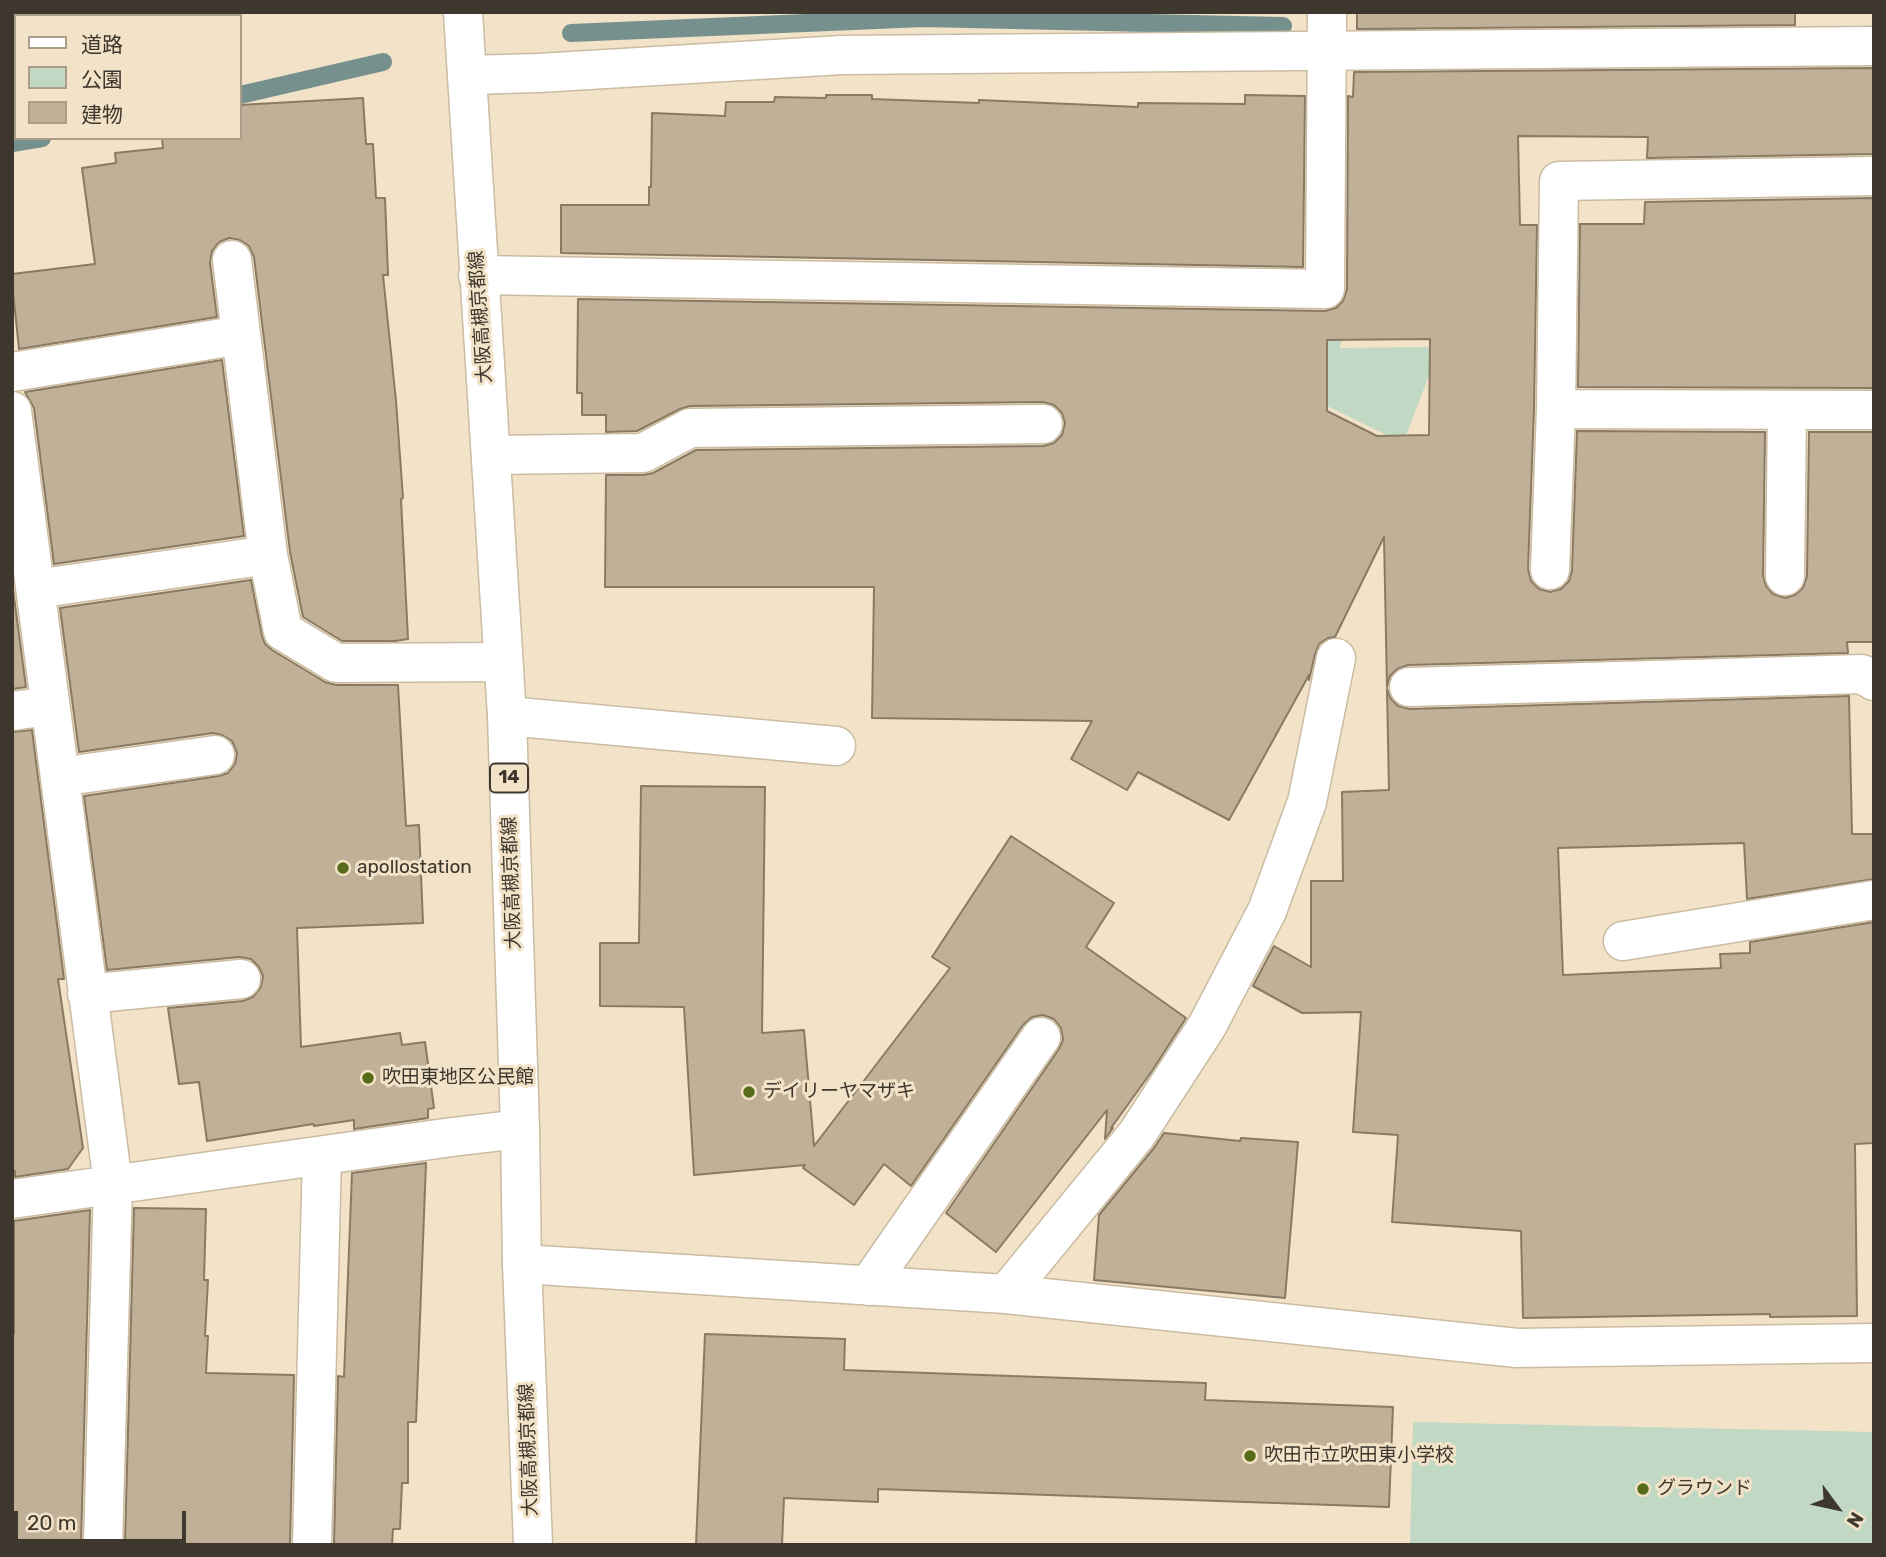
<!DOCTYPE html>
<meta charset="utf-8">
<style>
body{margin:0}
#map{position:relative;width:1886px;height:1557px;overflow:hidden;background:#f2e2c8;font-family:Rubik,"Noto Sans JP",sans-serif}
canvas{display:block}
.frame{position:absolute;inset:0;border:14px solid #3d372d;pointer-events:none}
.legend{position:absolute;left:14px;top:14px;width:228px;height:126px;box-sizing:border-box;background:#f2e2c8;border:2px solid #aa9e8a;margin:0;padding:9px 12px;list-style:none;font-size:21px;color:#3d372d}
.legend li{display:flex;align-items:center;gap:14px;height:35px}
.legend b{width:35px;border:2px solid #aa9e8a}
.north{position:absolute;left:1802px;top:1473px;width:70px;height:70px;-webkit-text-stroke:5px #f2e2c8;paint-order:stroke;rotate:123deg;font-size:19px;font-weight:700;line-height:28px;text-align:center;color:#3d372d}
.north::after{content:'';display:block;margin:auto;width:24px;height:32px;background:#3d372d;clip-path:polygon(50% 0,100% 100%,50% 72%,0 100%)}
.scale{position:absolute;left:14px;top:1511px;width:172px;height:32px;box-sizing:border-box;border:4px solid #3d372d;border-top:0;padding-left:9px;font-size:21px;line-height:24px;white-space:nowrap;color:#3d372d;-webkit-text-stroke:5px #f2e2c8;paint-order:stroke}
</style>
<div id="map">
<canvas width="1886" height="1557"></canvas>
<div class="frame"></div>
<ul class="legend">
<li><b style="height:9px;background:#fff"></b>道路</li>
<li><b style="height:19px;background:#c1d9c4"></b>公園</li>
<li><b style="height:19px;background:#c1b098"></b>建物</li>
</ul>
<div class="north">N</div>
<div class="scale">20 m</div>
</div>
<script>
const g = document.querySelector('canvas').getContext('2d');
g.lineJoin = 'round';
function fill(path, color) { g.fillStyle = color; g.fill(path, 'evenodd'); }
function stroke(path, color, width, dash) { g.strokeStyle = color; g.lineWidth = width; g.lineCap = dash ? 'butt' : 'round'; g.setLineDash(dash || []); g.stroke(path); }
function label(font, color, halo, rows, align = 'center') {
  g.font = font + ' Rubik,"Noto Sans JP",sans-serif'; g.lineWidth = 6; g.setLineDash([]); g.textBaseline = 'middle'; g.strokeStyle = halo; g.fillStyle = color; for (const [text, x, y, turn = 0] of rows) {
    g.save(); g.translate(x, y); g.rotate((+turn || 0) * Math.PI / 180); g.textAlign = isNaN(turn) ? turn : align; if (halo) g.strokeText(text, 0, 0); g.fillText(text, 0, 0); g.restore();
  }
}
fill(new Path2D(`
 M1321,322H1344L1340,348L1440,347L1403,443L1319,402Z
 M1413,1422L1874,1432V1545H1410Z`), '#c1d9c4');
stroke(new Path2D(`
 M1374,30L1408,33
 M571,33L923,18L1283,26
 M240,95L383,62
 M12,143L42,138`), '#76918d', 18);
const building = new Path2D(`
 M1357,12H1795V25L1357,29Z
 M1874,68L1873,154L1647,158L1648,137L1518,136L1520,225H1537L1534,408L1528,569L1531,581L1539,589L1550,592L1561,589L1569,581L1572,571L1577,431L1765,432L1763,576L1766,586L1773,594L1785,598L1795,595L1803,588L1807,576L1809,432H1874V642H1847L1848,653L1408,665L1397,669L1390,676L1387,687L1384,537L1335,637L1328,638L1319,644L1315,654L1309,680V675L1229,820L1138,772L1127,790L1071,759L1092,721L872,718L874,587H605L606,475H643L653,473L696,450L1043,446L1054,443L1062,435L1065,423L1062,413L1054,405L1043,402L690,406L680,409L637,431L606,432V415H582V393H577L578,299L1325,311L1336,308L1343,301L1347,289L1348,96L1353,97L1354,72ZM1430,339L1429,435L1377,436L1327,411V340Z
 M826,95H872V99L979,103V100L1138,107V103L1245,104V95L1305,96L1303,267L561,253V205H649V187H651L652,113L725,116L726,102H774L775,97L826,98Z
 M363,98L366,144H373L376,198H385L388,275H383L396,401L403,498L401,499L408,639L395,641H342L303,617L290,552L254,257L249,246L240,240L229,238L219,242L212,251L210,263L217,317L19,349L12,283V274L95,264L82,168L116,163L115,153L163,148L162,138H240V105Z
 M1873,198L1874,388L1578,387L1580,224H1644L1645,202Z
 M222,360L244,536L54,564L34,408L25,392Z
 M251,580L262,636L265,644L272,650L325,682L336,685H398L406,826L419,825L423,923L297,928L301,1047L400,1033L402,1045L425,1042L434,1108L428,1109V1118L354,1129V1120L314,1126L313,1124L207,1141L199,1082L179,1084L168,1008L243,1001L253,997L261,987L263,976L259,967L251,959L239,957L107,970L84,796L219,776L228,773L235,764L237,753L232,741L222,735L213,733L79,752L60,608Z
 M12,582L26,687L12,689Z
 M1387,689L1391,699L1398,706L1410,709L1849,696L1852,834H1874V879L1747,899L1744,843L1558,848L1563,975L1721,968L1720,954L1750,953V942L1874,922V1143L1855,1144L1857,1316L1770,1317V1314L1523,1318L1521,1231L1392,1222L1398,1135L1353,1132L1361,1012L1302,1013L1253,986L1274,946L1311,967V881H1343L1342,792L1389,790Z
 M32,730L64,979H58L83,1148L68,1169L15,1177V1171H12V732Z
 M641,786L765,787L762,1033L804,1030L814,1146L950,968L932,957L1011,836L1114,903L1086,947L1186,1018L1152,1071L1111,1128H1113L1105,1139L1107,1110L996,1252L946,1213L1059,1049L1063,1040L1061,1028L1054,1019L1043,1015L1032,1017L1023,1025L911,1186L884,1164L854,1205L803,1168L805,1165L694,1175L684,1007L600,1006V943H639Z
 M1164,1133L1240,1141L1241,1138L1298,1142L1285,1298L1094,1280L1099,1215L1154,1148Z
 M426,1163L416,1422H408V1483H402L400,1529H393L392,1545H334L338,1376L344,1377L352,1173Z
 M134,1208L206,1209L204,1280H208L205,1336H208L206,1373L294,1375L290,1545L125,1543Z
 M90,1210L81,1543L12,1545V1334H14V1221Z
 M705,1334L845,1339L844,1370L1206,1383L1205,1400L1393,1407L1389,1507L878,1489V1502L784,1498L782,1545H696Z`);
fill(building, '#c1b098');
stroke(building, '#8a7a63', 2);
const minor = new Path2D(`
 M468,75L538,73L842,55L1874,46
 M1874,176L1559,181L1556,409L1874,410
 M232,260L268,555L283,631L336,663L503,662
 M478,275L1325,289L1327,12
 M12,372L241,335
 M12,411L113,1184L103,1545
 M491,455L643,453L690,428L1043,424
 M1550,570L1556,409
 M1785,576L1787,410
 M36,589L268,555
 M1409,687L1862,674L1874,681
 M12,711L50,706
 M507,716L836,746
 M60,777L215,755
 M1623,941L1874,900
 M87,994L241,979
 M12,1199L452,1137L520,1129
 M522,1264L1006,1294L1517,1348L1874,1343
 M868,1286L1041,1037
 M1006,1294L1137,1134L1207,1026L1267,911L1307,802L1336,658
 M312,1545L322,1156`);
const major = new Path2D(`
 M463,12L507,716L520,1129L522,1264L533,1545`);
stroke(minor, '#cabca2', 41);
stroke(major, '#cabca2', 41);
stroke(minor, '#fff', 38);
stroke(major, '#fff', 38);
for (const [x, y, r, color] of [
 [343,868,7,"#576c1a"],
 [368,1078,7,"#576c1a"],
 [749,1092,7,"#576c1a"],
 [1250,1456,7,"#576c1a"],
 [1643,1489,7,"#576c1a"]
]) { const dot = new Path2D(); dot.arc(x, y, r, 0, 2 * Math.PI); g.fillStyle = color; g.fill(dot); stroke(dot, '#f2e2c8', 2.5); }
for (const [x, y, w] of [
 [509,778,38]
]) { const box = new Path2D(); box.roundRect(x - w / 2, y - 14.5, w, 29, 5); g.fillStyle = '#f2e2c8'; g.fill(box); stroke(box, '#3d372d', 2); }
label('bold 18px', '#3d372d', null, [
 ["14",509,778]
]);
label('19px', '#3d372d', '#f2e2c8', [
 ["大阪高槻京都線",481,317,-94],
 ["大阪高槻京都線",512,883,-92],
 ["大阪高槻京都線",529,1450,-92]
]);
label('19px', '#3d372d', '#f2e2c8', [
 ["apollostation",357,868],
 ["吹田東地区公民館",382,1078],
 ["デイリーヤマザキ",763,1092],
 ["吹田市立吹田東小学校",1264,1456],
 ["グラウンド",1657,1489]
], 'left');
</script>
